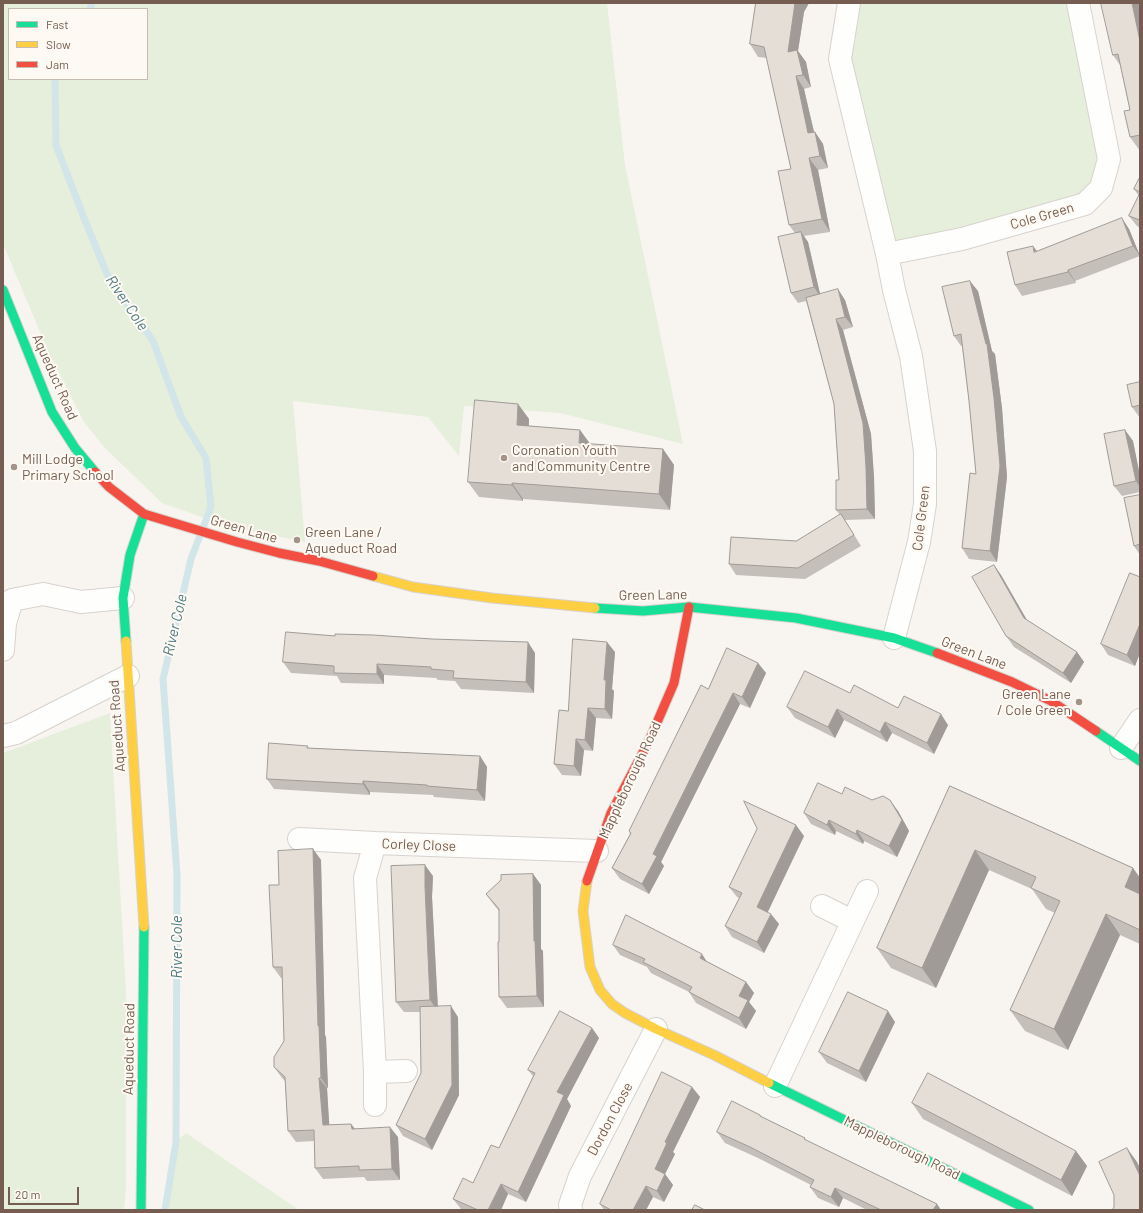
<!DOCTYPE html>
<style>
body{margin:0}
#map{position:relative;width:1143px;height:1213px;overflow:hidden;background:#f8f5f0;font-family:Barlow,sans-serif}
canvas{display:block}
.frame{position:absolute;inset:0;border:4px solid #755e51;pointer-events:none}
.legend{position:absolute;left:8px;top:8px;width:140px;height:72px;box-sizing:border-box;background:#fefaf3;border:1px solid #c7bcb2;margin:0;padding:5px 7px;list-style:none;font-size:12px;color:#755e51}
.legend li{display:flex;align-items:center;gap:8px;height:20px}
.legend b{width:20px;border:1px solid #c7bcb2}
.scale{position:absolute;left:8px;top:1187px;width:71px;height:18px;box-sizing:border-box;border:2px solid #755e51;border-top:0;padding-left:5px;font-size:12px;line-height:14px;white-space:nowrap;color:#755e51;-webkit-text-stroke:3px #fefaf3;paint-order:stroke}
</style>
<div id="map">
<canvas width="1143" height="1213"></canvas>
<div class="frame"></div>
<ul class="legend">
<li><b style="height:5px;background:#16e098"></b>Fast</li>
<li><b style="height:5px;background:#ffcf43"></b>Slow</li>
<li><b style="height:5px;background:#f24e42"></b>Jam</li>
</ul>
<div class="scale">20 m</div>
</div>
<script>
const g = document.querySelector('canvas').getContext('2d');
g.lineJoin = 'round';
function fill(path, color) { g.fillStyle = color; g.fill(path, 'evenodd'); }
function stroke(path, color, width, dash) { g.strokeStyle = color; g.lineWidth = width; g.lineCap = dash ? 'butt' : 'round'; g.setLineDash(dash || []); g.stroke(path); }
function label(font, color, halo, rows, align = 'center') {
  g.font = font + ' Barlow,sans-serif'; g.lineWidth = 4; g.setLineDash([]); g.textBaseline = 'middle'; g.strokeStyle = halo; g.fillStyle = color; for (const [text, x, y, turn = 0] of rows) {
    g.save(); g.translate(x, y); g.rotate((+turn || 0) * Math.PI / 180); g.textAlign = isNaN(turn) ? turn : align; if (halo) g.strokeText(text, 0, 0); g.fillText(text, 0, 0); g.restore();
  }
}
fill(new Path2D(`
 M3,3H607L625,165L683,444L560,413L464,406L459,456L428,417L293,401L305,542L224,525L162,503L105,448L84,422L49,353L3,244ZM9,9H147V79H9Z
 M849,3H1078L1083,23L1101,188L887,254L840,59Z
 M110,713L126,993V1187L124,1210H3V753Z
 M186,1133L299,1210H167L176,1142Z`), '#e6eedc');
stroke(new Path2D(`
 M90,9L92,3
 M55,79L56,145L84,218L107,274L153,341L181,417L206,458L211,507L191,559L163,679L177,875L176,1142L165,1210`), '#d2e5e8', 7);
const street = new Path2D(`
 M849,3L840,59L887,254L894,290L911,356L925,451V504L919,542L894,638
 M887,254L962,239L1085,204L1101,188L1109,159L1078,3
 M3,650L5,623L12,600L43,594L81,602L123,598
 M3,736L16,733L128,676
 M1121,748L1140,720
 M299,839L375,843
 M822,906L852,921
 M375,1072L406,1071
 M775,1086L867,891
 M375,1105V1072L365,878L375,843L597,851
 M571,1210L570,1205L580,1176L656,1029`);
const fast = new Path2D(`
 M3,290L52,412L75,448L95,472
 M595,608L643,611L689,607L796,618L894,638L937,653
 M126,641L123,598L130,555L144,514
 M1096,731L1140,761
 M769,1083L1029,1210
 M141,1210L144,927`);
const slow = new Path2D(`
 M373,576L413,587L492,598L595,608
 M126,641L144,927
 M587,881L583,911L590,967L600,990L612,1004L625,1013L656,1029L714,1055L769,1083`);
const jam = new Path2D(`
 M95,472L109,487L144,514L237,542L279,553L319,561L373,576
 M937,653L1012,682L1051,701L1096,731
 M587,881L611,813L649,741L674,683L689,607`);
stroke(street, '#d8d2ce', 24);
stroke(fast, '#d8d2cd', 11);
stroke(slow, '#d8d2cd', 11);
stroke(jam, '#d8d2cd', 11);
stroke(street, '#fefefd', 22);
stroke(fast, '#16e098', 9);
stroke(slow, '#ffcf43', 9);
stroke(jam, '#f24e42', 9);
fill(new Path2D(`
 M756,3H809L804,12L798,51L806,62L811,87L804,89L814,132H815L823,144L828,168L818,170L830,232L804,236L808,242L820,294L845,300L853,327L843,330L871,434L874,477L875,519L845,520L861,546L805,579L736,575L729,564L796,541L840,515L836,510L839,480L834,404L806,301L798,303L791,293L795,233L789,225L791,169L767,58L758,57L750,44Z
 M1140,3V151L1130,137V110L1120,65L1113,55Z
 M1140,177V228L1137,226L1129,216L1139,196L1134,189Z
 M1129,229L1140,256L1075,281L1076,283L1022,296L1015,285L1037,251Z
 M978,291L992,351L995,354L1002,408L1007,477L997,562L969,559L962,548L976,474L969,401L962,346H961L954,336Z
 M1140,382V418L1132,407Z
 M518,404L529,419V426L580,430L590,444L663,449L674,465L670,510L523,499V501L479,497L468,482Z
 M1125,430L1133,441L1140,476V492L1122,496L1114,486Z
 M1140,495V555L1134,546Z
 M994,565L1001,575L1027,620L1077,652L1084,662L1071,683L1014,647L1006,636Z
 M1140,577V653L1135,666L1108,655L1101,644Z
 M615,652L612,689L614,691L612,719L596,718L593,751L584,750L581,776L562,775L554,764L568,711Z
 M535,653L534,693L461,689L455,681L438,680L436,678L384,675V684L341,683L337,676L291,673L283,662Z
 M758,663L766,673L750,708L740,704L661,862L664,866L649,894L620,879L612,868L630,834L629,831L708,689Z
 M850,693L898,708L948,725L934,754L892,733L887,742L844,720L835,738L795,718L787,707Z
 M309,748L480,756L487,767L485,801L434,797L433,795L370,792V795L274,789L267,779Z
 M950,786L1133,868L1140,878V944L1120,935L1068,1050L1025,1031L1010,1010L1055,913L1046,909L1032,889L989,870L936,988L891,968L877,948Z
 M842,794L872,800L898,811L909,831L897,857L864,841L863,844L836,831L835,835L811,824L804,813Z
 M804,836L767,912L779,924L764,953L732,937L725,926L739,898L737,897L729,887Z
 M313,849L321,860L325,1035L326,1037L328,1088H327L329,1125L351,1124L355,1129L398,1137L400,1180L367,1181L364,1177L323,1179L315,1168L314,1141L296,1142L288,1131L285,1081L282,1078L274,1067L284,1041L282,978H281L273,967L279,885Z
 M533,874L541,885V949L543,951L544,1007L507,1008L499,997V911L494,905L486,894Z
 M433,876L432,897L438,1006L458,1017L459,1095L432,1150L403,1136L396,1125L421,1073L420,1012H404L396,1002Z
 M613,945L708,962L746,982L754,993L749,1002L756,1011L746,1029L696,1003L689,992L651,973L647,967L620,955Z
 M895,1022L866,1082L827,1063L819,1052Z
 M592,1028L599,1038L567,1099L571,1106L526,1202L508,1194L501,1210H462L461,1209L453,1199L473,1183L499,1148L533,1076L528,1070Z
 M692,1087L700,1097L673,1152L675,1154L665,1174L673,1185L664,1202L653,1197L646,1210H604L600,1204Z
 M912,1103L1076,1151L1087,1166L1072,1196L923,1119Z
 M760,1115L762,1117L805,1138L806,1141L937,1204L941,1210H867L843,1198L839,1207L818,1198L810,1187L811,1185L758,1158L725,1143L717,1132Z`), '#c4bfb9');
fill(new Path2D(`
 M795,3H809L804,12L798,51L806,62L811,87L788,52Z
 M1132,3H1140V41Z
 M796,76L804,89L817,145L808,133Z
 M815,132L823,144L828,168L820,156Z
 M809,158L818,170L830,232L822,219Z
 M1122,218L1129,229L1140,256L1133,246Z
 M801,232L808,242L821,298L814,287Z
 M1033,246L1041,256L1034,252Z
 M1068,270L1075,281L1076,283L1068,272Z
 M970,281L978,291L992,351L995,354L1002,408L1007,477L997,562L990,551L986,344Z
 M838,289L845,300L853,327L845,317Z
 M836,319L843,330L871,434L874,477L875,519L867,509Z
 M518,404L529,419L528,441L517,425Z
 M580,430L591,445L579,443Z
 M1125,430L1133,441L1140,476V487L1136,481Z
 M663,449L674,465L670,510L659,494Z
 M512,483L523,499V501L512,485Z
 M994,565L1001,575L1032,629L1024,618Z
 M1140,624V653L1135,666L1127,655Z
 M528,642L535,653L534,693L526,682Z
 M607,642L615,652L612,689L614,691L612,719L605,709L604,680Z
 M1077,652L1084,662L1071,683L1063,673Z
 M758,663L766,673L750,708L742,697Z
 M377,664L384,675V684L377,674Z
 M733,693L740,704L661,862L664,866L649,894L642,884L653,854Z
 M588,708L596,718L593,751L585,740Z
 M837,709L844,720L835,738L828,727Z
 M941,714L948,725L934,754L927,743Z
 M885,722L892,733L887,742L880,732Z
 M576,739L584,750L581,776L574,766Z
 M480,756L487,767L485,801L477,790Z
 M363,781L370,792V795L363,784Z
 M890,800L898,811L909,831L897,857L889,846Z
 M829,820L836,831L835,835L827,825Z
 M796,825L804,836L765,918L757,907Z
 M857,830L864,841L863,844L856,834Z
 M313,849L321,860L325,1035L326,1037L328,1088L321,1078L318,1026Z
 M975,850L989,870L936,988L922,968Z
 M425,865L433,876L432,897L438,1011L430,1000L425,887Z
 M1133,868L1140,878V905L1125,887Z
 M533,874L541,885V949L543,951L544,1007L537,996L534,941Z
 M771,914L779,924L764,953L757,942Z
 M1106,914L1120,935L1068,1050L1054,1029Z
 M702,954L709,965L700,958Z
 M746,982L754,993L749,1002L756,1011L746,1029L739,1018V996Z
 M451,1006L458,1017L459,1095L432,1150L425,1139Z
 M888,1011L895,1022L866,1082L859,1071Z
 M592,1028L599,1038L567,1099L571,1106L526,1202L518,1192L557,1092Z
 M319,1078L327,1088L330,1136L323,1125Z
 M692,1087L700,1097L673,1152L675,1154L665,1174L673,1185L664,1202L657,1191L655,1169L665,1142Z
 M351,1124L359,1134L352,1129Z
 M390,1127L398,1137L400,1180L392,1169Z
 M1127,1148L1137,1162L1140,1168V1176Z
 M1076,1151L1087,1166L1072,1196L1061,1180Z
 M501,1184L508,1194L501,1210H488Z
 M646,1186L653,1197L646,1210H633Z
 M835,1188L843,1198L839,1207L831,1197Z
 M937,1204L941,1210H933Z`), '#a09b96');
const building = new Path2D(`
 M756,3H795L788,52L797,50L803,75L796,76L808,133L815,132L820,156L809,158L822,219L789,225L778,171L791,169L764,47L750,44Z
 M1101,3H1132L1140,41V135L1130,137L1124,111L1130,110L1118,54L1113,55Z
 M1140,177V192L1134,189Z
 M1140,193V220L1129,216Z
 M1122,218L1133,246L1068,270V272L1015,285L1007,252L1033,246L1034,252Z
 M801,232L814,287L791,293L778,237Z
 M970,281L986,344H987L994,398L1000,466L990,551L962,548L970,473L976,474L969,401L961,334L954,336L942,287Z
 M838,289L845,317L836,319L863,423L866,467L867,509L836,510V480H839L834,404L806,298Z
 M1140,382V405L1132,407L1127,385Z
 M475,400L518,404L517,425L580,430L579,443L663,449L659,494L512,483V485L468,482Z
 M1125,430L1136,481L1114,486L1104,434Z
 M1140,495V544L1134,546L1124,498Z
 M841,514L854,535L798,568L729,564L731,537L796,541Z
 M994,565L1024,618L1077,652L1063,673L1006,636L972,577Z
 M1130,573L1140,577V624L1127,655L1101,644Z
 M286,632L335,636V634L373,635L432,639L528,642L526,682L453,678L454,671L431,669V667L377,664V674L334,673V666L283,662Z
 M573,639L607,642L604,680H606L605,709L588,708L585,740L576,739L574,766L554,764L559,710L568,711Z
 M727,648L758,663L742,697L733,693L653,854L657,856L642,884L612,868L631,833L629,831L701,685L708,689Z
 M805,671L850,693L854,685L898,708L904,696L941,714L927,743L885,722L880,732L837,709L828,727L787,707Z
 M269,743L308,746L307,748L480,756L477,790L427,786V785L363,781V784L267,779Z
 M818,783L842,794L845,787L872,800L883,796L890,800L902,820L889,846L857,830L856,834L829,820L827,825L804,813Z
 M950,786L1133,868L1125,887L1140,894V930L1106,914L1054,1029L1010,1010L1060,901L1031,888L1036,877L975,850L922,968L877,948Z
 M744,801L796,825L757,907L771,914L757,942L725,926L742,893L729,887L757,829Z
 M313,849L318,1026H319L321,1078H319L323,1125L351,1124L352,1129L390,1127L392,1169L359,1170V1166L315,1168L314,1130L288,1131L285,1077L274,1067V1057L284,1041L282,967H273L269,885H279L278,851Z
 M425,865V887L430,1000L396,1002L391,866Z
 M533,874L534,941H535L537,996L499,997L498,942H499V909L486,894L501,880V875Z
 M626,915L702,954L700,958L746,982L739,996L748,1000L739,1018L689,992L692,987L643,962L645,959L613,945Z
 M848,992L888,1011L859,1071L819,1052Z
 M451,1006L452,1085L425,1139L396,1125L421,1073L420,1007Z
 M560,1011L592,1028L557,1092L564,1095L518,1192L501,1184L488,1210H478L453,1199L463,1178L473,1183L491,1145L499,1148L535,1073L528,1070Z
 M662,1072L692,1087L665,1142L667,1143L655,1169L665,1174L657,1191L646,1186L633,1210H611L600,1204Z
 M928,1073L1076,1151L1061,1180L912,1103Z
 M732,1101L760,1115V1116L805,1138L804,1139L937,1204L933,1210H881L835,1188L831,1197L810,1187L814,1180L750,1147L717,1132Z
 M1127,1148L1140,1176V1210H1112L1114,1207V1195L1099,1162Z
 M695,1205L705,1210H692Z`);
fill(building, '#e4ded7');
stroke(building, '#a09b96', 1);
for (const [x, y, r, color] of [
 [504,458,4,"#a39389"],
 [14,467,4,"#a39389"],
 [297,540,4,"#a39389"],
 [1079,702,4,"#a39389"]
]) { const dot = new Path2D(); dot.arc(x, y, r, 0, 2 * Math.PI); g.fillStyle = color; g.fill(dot); stroke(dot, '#fefaf3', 1.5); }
label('14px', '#755e51', '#fefaf3', [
 ["Cole Green",1042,216,-16],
 ["Aqueduct Road",55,377,66],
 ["Cole Green",921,518,-83],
 ["Green Lane",244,529,16],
 ["Green Lane",653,595,-1],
 ["Green Lane",974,653,21],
 ["Aqueduct Road",117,726,-94],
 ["Mappleborough Road",630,780,-65],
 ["Corley Close",419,845,2],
 ["Aqueduct Road",129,1049,-89],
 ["Dordon Close",610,1119,-62],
 ["Mappleborough Road",902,1148,26]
]);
label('14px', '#755e51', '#fefaf3', [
 ["Coronation Youth",512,450],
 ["and Community Centre",512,466],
 ["Mill Lodge",22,459],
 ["Primary School",22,475],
 ["Green Lane /",305,532],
 ["Aqueduct Road",305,548],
 ["Green Lane",1071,694,"right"],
 ["/ Cole Green",1071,710,"right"]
], 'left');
label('italic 15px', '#4c7b86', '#fefaf3', [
 ["River Cole",127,303,56],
 ["River Cole",175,625,-77],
 ["River Cole",177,947,-90]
]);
</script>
